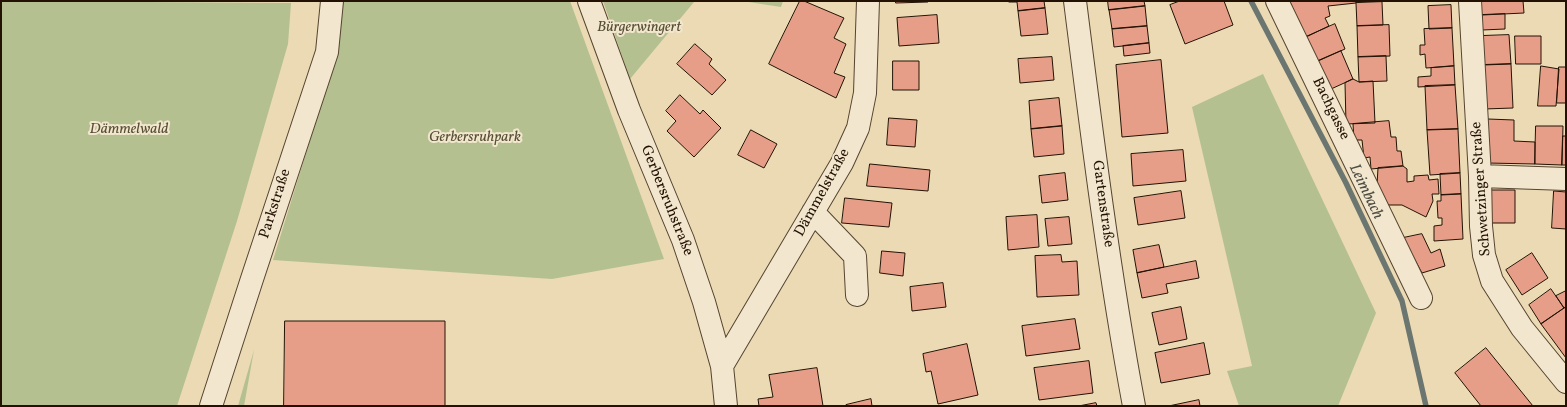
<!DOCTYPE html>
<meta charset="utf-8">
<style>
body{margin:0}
#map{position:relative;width:1567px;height:407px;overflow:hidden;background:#ebdab4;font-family:Vollkorn,serif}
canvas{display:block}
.frame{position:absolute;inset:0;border:2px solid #231204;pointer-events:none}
</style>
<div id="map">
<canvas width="1567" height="407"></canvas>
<div class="frame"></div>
</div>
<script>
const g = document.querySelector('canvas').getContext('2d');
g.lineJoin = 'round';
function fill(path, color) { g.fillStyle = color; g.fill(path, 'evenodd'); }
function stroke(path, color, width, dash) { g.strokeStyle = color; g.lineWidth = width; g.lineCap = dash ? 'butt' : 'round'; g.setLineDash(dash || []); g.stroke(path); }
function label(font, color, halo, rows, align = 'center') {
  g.font = font + ' Vollkorn,serif'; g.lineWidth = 4; g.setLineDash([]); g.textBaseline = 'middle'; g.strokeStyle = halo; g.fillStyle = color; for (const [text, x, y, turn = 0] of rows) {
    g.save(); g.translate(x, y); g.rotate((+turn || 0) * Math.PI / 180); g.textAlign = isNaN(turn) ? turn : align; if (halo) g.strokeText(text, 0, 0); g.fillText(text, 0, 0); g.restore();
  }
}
fill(new Path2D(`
 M1,1L291,3L288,44L237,221L177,406H1Z
 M341,1H570L664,259L552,279L273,260L337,53Z
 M603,1H706L694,2L630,79Z
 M742,1H783L781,7Z
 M1263,74L1376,313L1338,406H1239L1227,371L1252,366L1192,107Z
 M254,350L244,406H238Z`), '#b4c090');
stroke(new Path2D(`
 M1251,1L1346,183L1402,301L1426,406`), '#6c7670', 5.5);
const building = new Path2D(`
 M800,1H804L844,18L834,38L846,44L834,73L845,77L836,98L769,64Z
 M896,1H928V2L896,3Z
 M1009,1H1044L1045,8L1018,11L1017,2H1009Z
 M1108,1H1144L1145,6L1109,10Z
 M1180,1H1224L1233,25L1185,44L1170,5Z
 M1290,1H1356V3L1328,6L1330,16L1325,18L1329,26L1306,37Z
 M1481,1H1523L1524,13L1482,15Z
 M1382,2L1383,25L1357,26L1356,3Z
 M1451,5L1452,28L1429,29L1428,6Z
 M1145,6L1147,26L1112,29L1109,10Z
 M1045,8L1048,34L1021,36L1018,11Z
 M1505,14V29L1482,30V15Z
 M937,15L939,43L899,46L897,18Z
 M1335,24L1345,49L1318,61L1306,37Z
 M1389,25L1390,56L1358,57L1357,26Z
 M1147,26L1149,43L1114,47L1112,29Z
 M1452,28L1454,66L1426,68L1425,54L1420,55V45H1425L1424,29Z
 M1509,35L1511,64L1483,65L1481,36Z
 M1515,36H1541V64H1516Z
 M1149,43L1150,53L1124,56L1123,46Z
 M695,44L712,59L709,64L726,80L712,95L677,64Z
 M1341,51L1353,79L1331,89L1318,61Z
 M1386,56L1387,81L1359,82L1358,57Z
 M1052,57L1054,80L1020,83L1018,59Z
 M1161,60L1168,133L1122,137L1116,65Z
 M893,61H919V90H893Z
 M1511,64L1513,108L1484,109L1483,65Z
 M1454,66L1455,85L1418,87V77L1431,76V68Z
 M1541,66L1559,69L1556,106H1538Z
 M1559,67H1566V103H1557Z
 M1353,79L1359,82L1373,81L1375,123L1346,124L1345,83Z
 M1455,85L1458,129L1427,130L1425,86Z
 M680,95L700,114L703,110L721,128L694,157L667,131L676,121L666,111Z
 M1059,98L1062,126L1031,129L1029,101Z
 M889,118L917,120L915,147L887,145Z
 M1488,119L1514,120V141L1535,142V164L1487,163Z
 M1389,121L1391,137H1396L1397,151H1401L1403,166L1371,169L1370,157L1364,158L1362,140H1354L1353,124Z
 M1062,126L1064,154L1034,157L1031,129Z
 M1536,126H1563L1562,165L1535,164Z
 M1458,129L1460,173L1430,175L1427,130Z
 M751,130L777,144L764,168L738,155Z
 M1563,136H1566V165H1562Z
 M1183,150L1186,181L1133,186L1131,154Z
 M870,164L930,170L928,191L867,186Z
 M1403,166L1407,169V182L1414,181V176L1428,175L1429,180L1438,179L1439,194H1432L1433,201L1426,217L1402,205H1388L1377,185L1378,168Z
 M1065,173L1068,200L1042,203L1039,176Z
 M1460,173L1461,194L1441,195L1440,174Z
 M1489,190H1515V223H1490Z
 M1181,191L1185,218L1138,225L1134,198Z
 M1554,191L1566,192V229L1552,228Z
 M1461,194L1463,239L1434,241V226L1442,225V218H1438L1437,201H1441V195Z
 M845,198L892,203L889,227L842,223Z
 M1037,215L1039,247L1008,250L1006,217Z
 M1069,217L1072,244L1048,246L1045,219Z
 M1422,234L1431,253L1440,249L1445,266L1422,273L1403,238Z
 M1159,245L1164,267L1137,273L1133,250Z
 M882,251L905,253L903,276L880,273Z
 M1532,253L1548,278L1522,295L1506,270Z
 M1061,255L1062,262L1077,261L1079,295L1037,297L1035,256Z
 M1196,261L1199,278L1166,284L1168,293L1142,298L1137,273Z
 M943,283L946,307L912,311L910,287Z
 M1551,289L1564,308L1541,324L1529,305Z
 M1566,291V307L1564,308L1556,296Z
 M1181,307L1187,339L1159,345L1152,313Z
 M1566,307V358L1541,324Z
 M1075,319L1080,349L1026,356L1022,326Z
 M285,321H445V406H284Z
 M1204,343L1210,374L1161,383L1155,353Z
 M967,344L978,395L938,404L931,371L926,372L923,354Z
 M1486,348L1533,406H1481L1455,373Z
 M1089,361L1093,393L1039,400L1034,368Z
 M817,368L823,406H759L758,399L773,397L769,375Z
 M871,399L872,406H846V405Z
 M1199,400L1200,406H1169Z
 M1096,403L1097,406H1079Z`);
fill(building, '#e79e88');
stroke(building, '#231204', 1);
const minor = new Path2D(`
 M589,1L629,110L683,240L704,302L722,366L726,406
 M1075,1C1092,136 1109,272 1134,406
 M1277,1L1421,298
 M1470,1L1480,176L1481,226L1484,255L1492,281L1522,328L1566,382
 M1480,176L1566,179
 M813,212L855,256L857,295
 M722,366L842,163L858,128L865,93L868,1
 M211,406L251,282L327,52L332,1`);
stroke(minor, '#554430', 24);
stroke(minor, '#f2e7ce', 22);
label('italic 15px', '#564f35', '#f2e7ce', [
 ["Bürgerwingert",639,28],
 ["Dämmelwald",129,130],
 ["Gerbersruhpark",475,138]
]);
label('15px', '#231204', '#f2e7ce', [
 ["Bachgasse",1330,109,64],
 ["Schwetzinger Straße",1482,189,-94],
 ["Dämmelstraße",823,193,-61],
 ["Gerbersruhstraße",666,201,68],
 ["Parkstraße",276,204,-72],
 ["Gartenstraße",1102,204,82]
]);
label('italic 16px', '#4e4c43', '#f2e7ce', [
 ["Leimbach",1365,192,64]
]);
</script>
